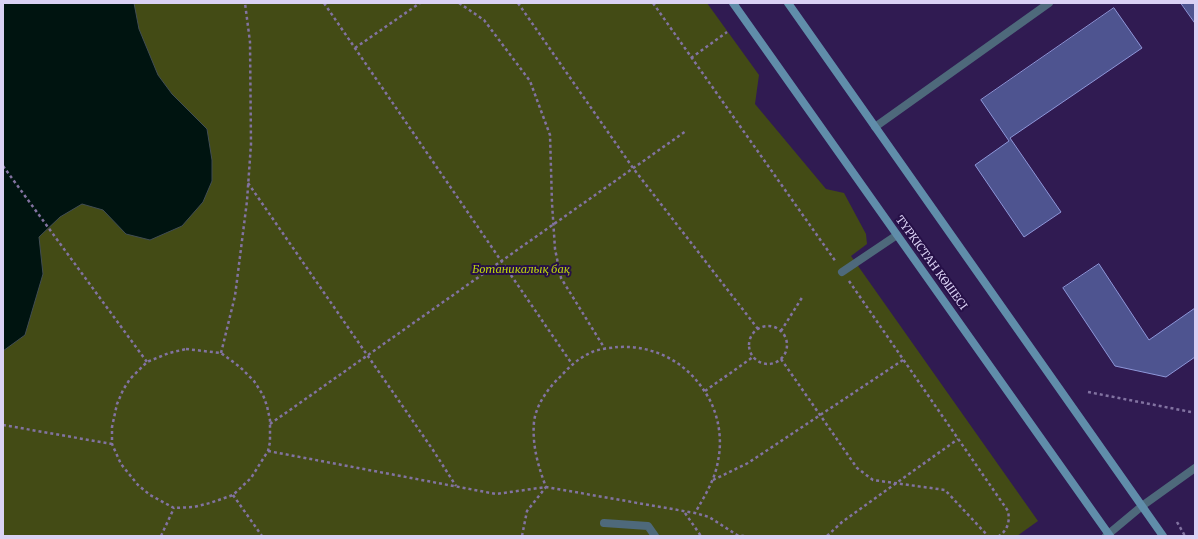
<!DOCTYPE html>
<meta charset="utf-8">
<style>
body{margin:0}
#map{position:relative;width:1198px;height:539px;overflow:hidden;background:#301b52;font-family:Merriweather,serif}
canvas{display:block}
.frame{position:absolute;inset:0;border:4px solid #dad1f4;pointer-events:none}
</style>
<div id="map">
<canvas width="1198" height="539"></canvas>
<div class="frame"></div>
</div>
<script>
const g = document.querySelector('canvas').getContext('2d');
g.lineJoin = 'round';
function fill(path, color) { g.fillStyle = color; g.fill(path, 'evenodd'); }
function stroke(path, color, width, dash) { g.strokeStyle = color; g.lineWidth = width; g.lineCap = dash ? 'butt' : 'round'; g.setLineDash(dash || []); g.stroke(path); }
function label(font, color, halo, rows, align = 'center') {
  g.font = font + ' Merriweather,serif'; g.lineWidth = 4; g.setLineDash([]); g.textBaseline = 'middle'; g.strokeStyle = halo; g.fillStyle = color; for (const [text, x, y, turn = 0] of rows) {
    g.save(); g.translate(x, y); g.rotate((+turn || 0) * Math.PI / 180); g.textAlign = isNaN(turn) ? turn : align; if (halo) g.strokeText(text, 0, 0); g.fillText(text, 0, 0); g.restore();
  }
}
fill(new Path2D(`
 M3,3H707L759,75L755,104L826,189L844,193L866,234L867,244L851,256L1038,521L1017,536H3Z`), '#434b15');
const water = new Path2D(`
 M3,3H134L139,29L158,75L172,94L207,129L212,160V181L203,202L182,226L150,240L126,234L103,210L82,204L60,217L39,237L43,274L25,335L3,351Z`);
fill(water, '#001410');
stroke(water, '#414d54', 1);
const building = new Path2D(`
 M1181,3H1195V23Z
 M1114,8L1142,48L1010,138L1061,212L1024,237L975,165L1009,141L981,100Z
 M1099,264L1149,340L1195,308V357L1166,377L1115,366L1063,288Z`);
fill(building, '#4e5490');
stroke(building, '#8e97d9', 1);
stroke(new Path2D(`
 M324,3L572,364
 M459,3L484,20L530,81L550,135L552,203L555,249L561,278L605,349
 M518,3L633,168L758,329
 M653,3L836,262
 M355,48L420,3
 M691,58L727,32
 M3,166L147,362
 M248,183L433,450L456,486
 M849,281L1008,511C1010,521 1008,530 999,536
 M749 345a19 19 0 1 1 38 0a19 19 0 1 1-38 0Z
 M781,331L803,296
 M186,349L221,353L240,367L254,381L263,395L267,406L270,420V442L268,451L251,478L233,495L210,503L194,507L174,508L150,495L138,485L121,464L112,444V427L117,404L123,390L130,379L147,362L169,353Z
 M221,353L235,296L247,201L251,144L250,42L245,3
 M781,359L857,468L873,480L945,490L988,536
 M705,391L753,357
 M1088,392L1191,412
 M270,424L686,131
 M3,425L112,444
 M268,451L496,494L546,487L695,513L709,517L737,535L744,536
 M713,480L748,463L903,360
 M233,495L262,536
 M685,513L701,536
 M1177,522L1185,536
 M161,536L174,508
 M522,536L527,511L546,487C538,466 532,445 534,422C536,405 548,388 561,376C570,366 579,358 592,352C599,349 610,348 618,347C654,345 686,362 705,392C718,411 723,438 718,461C715,480 704,497 695,513
 M827,536L842,522L958,439`), '#8273a1', 2.5, [3, 3]);
stroke(new Path2D(`
 M875,127L1049,3
 M842,272L897,235
 M604,523L648,526L655,536`), '#4e697b', 8);
stroke(new Path2D(`
 M1106,536L1142,506L1195,468`), '#4e697b', 8);
stroke(new Path2D(`
 M733,3L1110,536
 M788,3L1163,536`), '#608daa', 8);
label('11px', '#dad1f4', '#261047', [
 ["ТҮРКІСТАН КӨШЕСІ",931,263,54]
]);
label('italic 11px', '#bdd40d', '#261047', [
 ["Ботаникалық бақ",521,270]
]);
</script>
